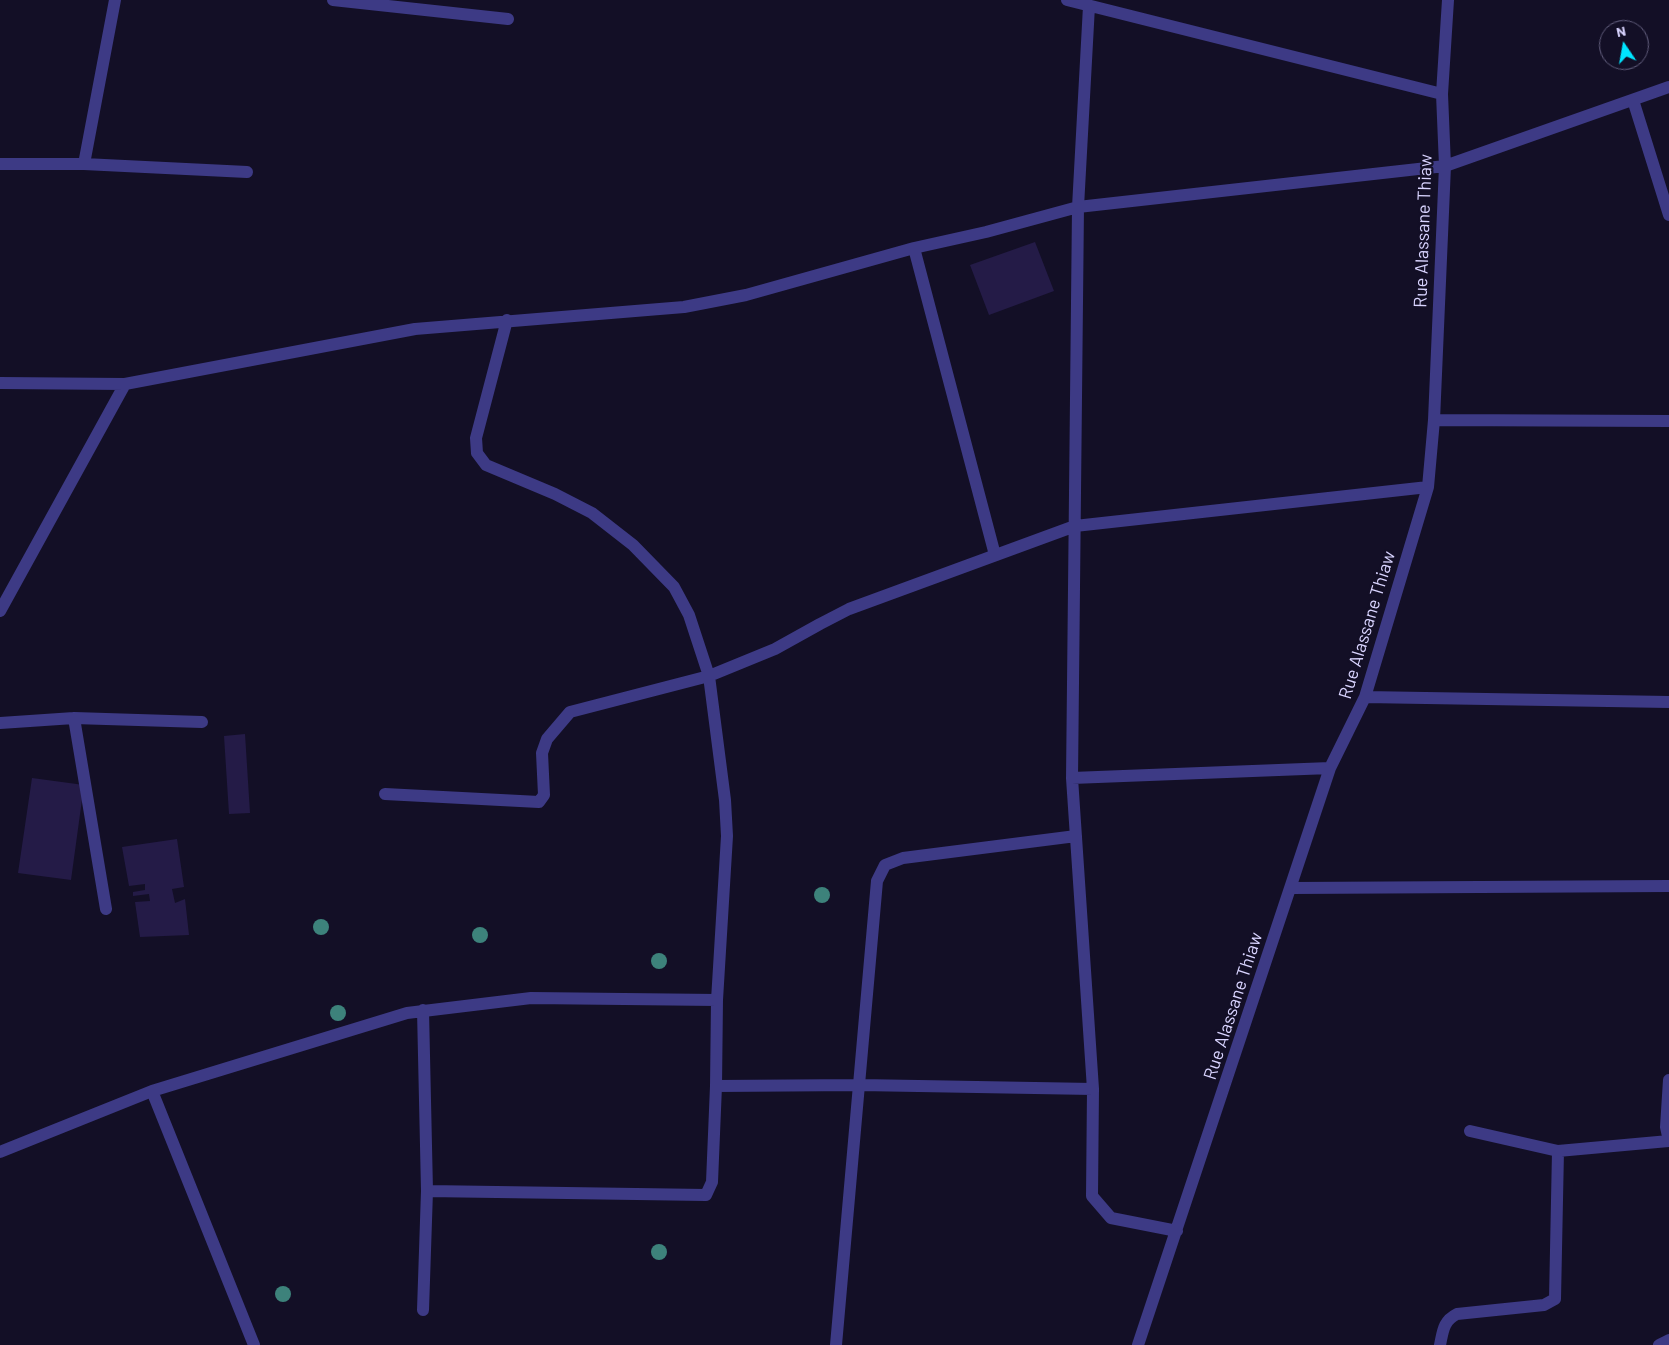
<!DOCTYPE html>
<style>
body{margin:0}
#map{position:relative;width:1669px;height:1345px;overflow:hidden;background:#130f26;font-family:Barlow,sans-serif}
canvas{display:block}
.north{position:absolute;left:1599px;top:20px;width:50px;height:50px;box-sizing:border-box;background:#130f26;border:1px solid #625e7d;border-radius:50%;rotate:348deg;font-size:14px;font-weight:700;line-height:20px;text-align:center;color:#d9d4ff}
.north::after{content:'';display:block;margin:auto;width:18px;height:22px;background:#00e5ff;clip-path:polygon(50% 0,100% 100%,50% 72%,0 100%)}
</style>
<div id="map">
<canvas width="1669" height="1345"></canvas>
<div class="north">N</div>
</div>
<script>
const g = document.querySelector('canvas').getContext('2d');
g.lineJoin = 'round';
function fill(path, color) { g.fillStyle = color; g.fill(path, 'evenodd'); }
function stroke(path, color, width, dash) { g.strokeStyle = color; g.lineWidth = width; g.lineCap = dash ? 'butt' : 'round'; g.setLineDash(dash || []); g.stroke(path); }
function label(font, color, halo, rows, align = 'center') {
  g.font = font + ' Barlow,sans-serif'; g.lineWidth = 4.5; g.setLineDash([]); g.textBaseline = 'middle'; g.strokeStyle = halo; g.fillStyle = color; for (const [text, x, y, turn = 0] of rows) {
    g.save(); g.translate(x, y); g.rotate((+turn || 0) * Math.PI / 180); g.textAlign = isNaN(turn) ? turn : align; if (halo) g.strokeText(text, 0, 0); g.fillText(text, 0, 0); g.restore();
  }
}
fill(new Path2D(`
 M1035,242L1054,291L989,315L970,265Z
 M245,734L250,813L229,814L224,736Z
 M32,778L84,785L71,880L18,873Z
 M177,839L184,887L172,889L175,903L185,899L189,935L140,937L135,902L150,901L149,894L133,896V892L145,890V884L129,886L122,847Z`), '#241b47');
stroke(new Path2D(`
 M333,0L508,19
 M1067,0L1442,94
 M1089,6L1078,207L1072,778L1093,1089L1092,1196L1111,1218L1177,1231
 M1633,100L1669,215
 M0,164H84L115,0
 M84,164L247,172
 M914,248L995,555
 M0,383L125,384L415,329L684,307L746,295L914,248L986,232L1078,207L1445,166L1669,87
 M1434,420L1669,421
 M0,611L125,384
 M1365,697L1669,702
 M74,718L106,909
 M0,723L74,718L202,722
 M1072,778L1330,768
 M385,794L539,802L544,795L542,753L547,739L570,712L709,676L775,649L820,624L849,609L1075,526L1428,487
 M1291,888L1669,886
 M423,1010L427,1191L706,1195L712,1182L716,1086L717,1000L727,836L725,800L709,676L689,615L674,587L633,545L592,513L555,494L486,465L477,453L476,438L507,320
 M716,1086L860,1085L1093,1089
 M152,1091L254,1345
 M1470,1131L1558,1151L1669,1141L1666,1127L1669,1080
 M0,1152L152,1091L407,1013L531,998L717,1000
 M423,1310L427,1191
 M836,1345L877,881L885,865L903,858L1076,836
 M1138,1345L1330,768L1365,697L1428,487L1434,420L1445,166L1442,94L1448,0
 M1440,1345C1443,1331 1443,1321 1457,1314L1544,1305L1555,1299L1558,1151
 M1659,1345L1669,1340`), '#3d3a85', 12);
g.fillStyle = '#3d827b';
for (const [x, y] of [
 [822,895],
 [321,927],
 [480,935],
 [659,961],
 [338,1013],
 [659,1252],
 [283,1294]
]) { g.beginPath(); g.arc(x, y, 8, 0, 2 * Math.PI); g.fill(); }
label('18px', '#d9d4ff', '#130f26', [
 ["Rue Alassane Thiaw",1423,231,-88],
 ["Rue Alassane Thiaw",1367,625,-73],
 ["Rue Alassane Thiaw",1233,1006,-72]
]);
</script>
